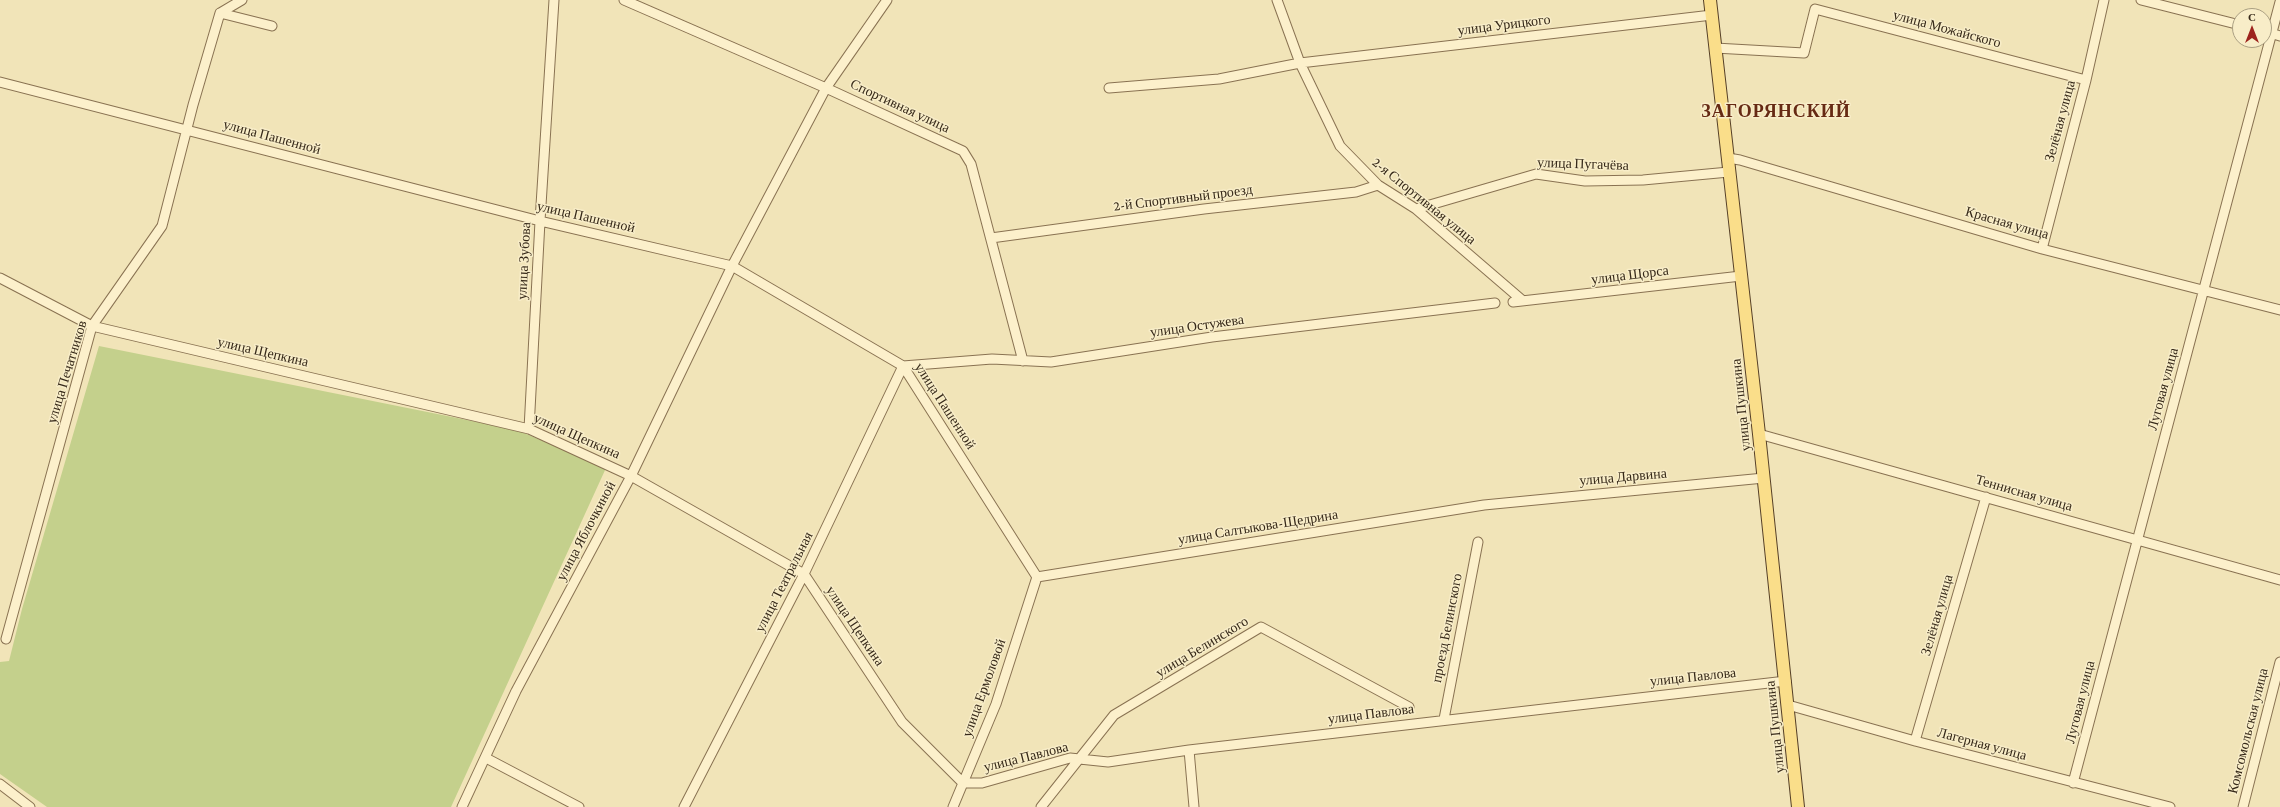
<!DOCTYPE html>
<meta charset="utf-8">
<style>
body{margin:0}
#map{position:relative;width:2280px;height:807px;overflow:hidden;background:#f1e4b8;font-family:"Crimson Pro",serif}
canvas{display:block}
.north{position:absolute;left:2232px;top:8px;width:40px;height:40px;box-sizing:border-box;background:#f8edc8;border:1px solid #aa9f82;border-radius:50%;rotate:0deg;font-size:11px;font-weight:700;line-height:16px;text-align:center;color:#362919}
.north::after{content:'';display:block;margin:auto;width:14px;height:18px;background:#9d231d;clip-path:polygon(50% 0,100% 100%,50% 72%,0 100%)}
</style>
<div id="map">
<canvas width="2280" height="807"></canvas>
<div class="north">С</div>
</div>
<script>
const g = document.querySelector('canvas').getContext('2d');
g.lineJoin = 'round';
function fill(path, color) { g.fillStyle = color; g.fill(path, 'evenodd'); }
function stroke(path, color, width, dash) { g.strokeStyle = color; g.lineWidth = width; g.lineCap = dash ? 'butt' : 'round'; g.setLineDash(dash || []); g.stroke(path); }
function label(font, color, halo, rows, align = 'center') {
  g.font = font + ' "Crimson Pro",serif'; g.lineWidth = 3; g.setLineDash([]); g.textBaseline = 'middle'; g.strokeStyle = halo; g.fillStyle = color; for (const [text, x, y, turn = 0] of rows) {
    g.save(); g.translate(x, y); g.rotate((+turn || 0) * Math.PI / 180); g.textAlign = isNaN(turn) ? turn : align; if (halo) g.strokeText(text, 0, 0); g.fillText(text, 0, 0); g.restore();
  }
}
fill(new Path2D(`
 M99,346L517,430L606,468L451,807H47L0,774V662L9,661L22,609Z`), '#c4d08c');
const minor = new Path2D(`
 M624,0L826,88L963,151L971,164L1023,361
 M1277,0L1300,63L1340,146L1378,185L1416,209L1523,301
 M2141,0L2240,25
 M220,13L242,0
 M2264,31L2280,36
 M1715,48L1804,53L1815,9L2086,80
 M0,82L540,221L732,266L903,366L1037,577
 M1109,88L1219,79L1300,63L1712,15
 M1728,158L1740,160L2042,249L2280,310
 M1416,209L1536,174L1585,181L1643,180L1729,172
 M991,238L1204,209L1356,192L1378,185
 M2042,249L2086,80L2104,0
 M0,278L92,326L529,429L631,476L804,574L902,722L963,783
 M1513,302L1741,276
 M529,429L540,221L554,0
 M1759,434L2280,580
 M1037,577L1484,505L1764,478
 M6,639L92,326L162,226L193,105L220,13L272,26
 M1788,705L1915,741L2170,807
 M1444,719L1478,542
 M1915,741L1986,497
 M1189,750L1194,807
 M486,758L579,807
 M963,783H982L1070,758L1108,762L1189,750L1786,681
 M2073,783L2280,2
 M0,784L30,807
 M462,807L516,691L631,476L732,266L826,88L887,0
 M684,807L804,574L903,366L992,359L1051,362L1212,337L1495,303
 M953,807L996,704L1037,577
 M1041,807L1114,715L1261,627L1409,707
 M2243,807L2280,662`);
const major = new Path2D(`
 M1710,0L1759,434L1798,807`);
stroke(minor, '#897252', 11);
stroke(major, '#553f27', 14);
stroke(minor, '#fcf0cb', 9);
stroke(major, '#fade8a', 12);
label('14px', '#362919', '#f8edc8', [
 ["улица Урицкого",1504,25,-7],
 ["улица Можайского",1947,29,15],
 ["Спортивная улица",900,106,25],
 ["Зелёная улица",2060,121,-75],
 ["улица Пашенной",272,137,15],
 ["улица Пугачёва",1583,164,2],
 ["2-й Спортивный проезд",1183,198,-7],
 ["2-я Спортивная улица",1424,201,39],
 ["улица Пашенной",586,217,13],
 ["Красная улица",2007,223,16],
 ["улица Зубова",524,261,-87],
 ["улица Щорса",1630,275,-7],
 ["улица Остужева",1197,326,-8],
 ["улица Щепкина",263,352,13],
 ["улица Печатников",67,372,-73],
 ["Луговая улица",2163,389,-75],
 ["улица Пушкина",1741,405,-96],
 ["улица Пашенной",945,406,57],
 ["улица Щепкина",577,436,24],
 ["улица Дарвина",1623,477,-5],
 ["Теннисная улица",2024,493,16],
 ["улица Салтыкова-Щедрина",1258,527,-9],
 ["улица Яблочкиной",586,531,-62],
 ["улица Театральная",784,582,-63],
 ["Зелёная улица",1937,615,-74],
 ["улица Щепкина",855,626,56],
 ["проезд Белинского",1447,628,-79],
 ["улица Белинского",1202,647,-31],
 ["улица Павлова",1693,677,-6],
 ["улица Ермоловой",984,688,-70],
 ["Луговая улица",2080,702,-76],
 ["улица Павлова",1371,714,-7],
 ["улица Пушкина",1775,727,-96],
 ["Комсомольская улица",2248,731,-76],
 ["Лагерная улица",1982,744,15],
 ["улица Павлова",1026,757,-14]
]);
g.letterSpacing = '1px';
label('bold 18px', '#662a14', '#f8edc8', [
 ["ЗАГОРЯНСКИЙ",1776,111]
]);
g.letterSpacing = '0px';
</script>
